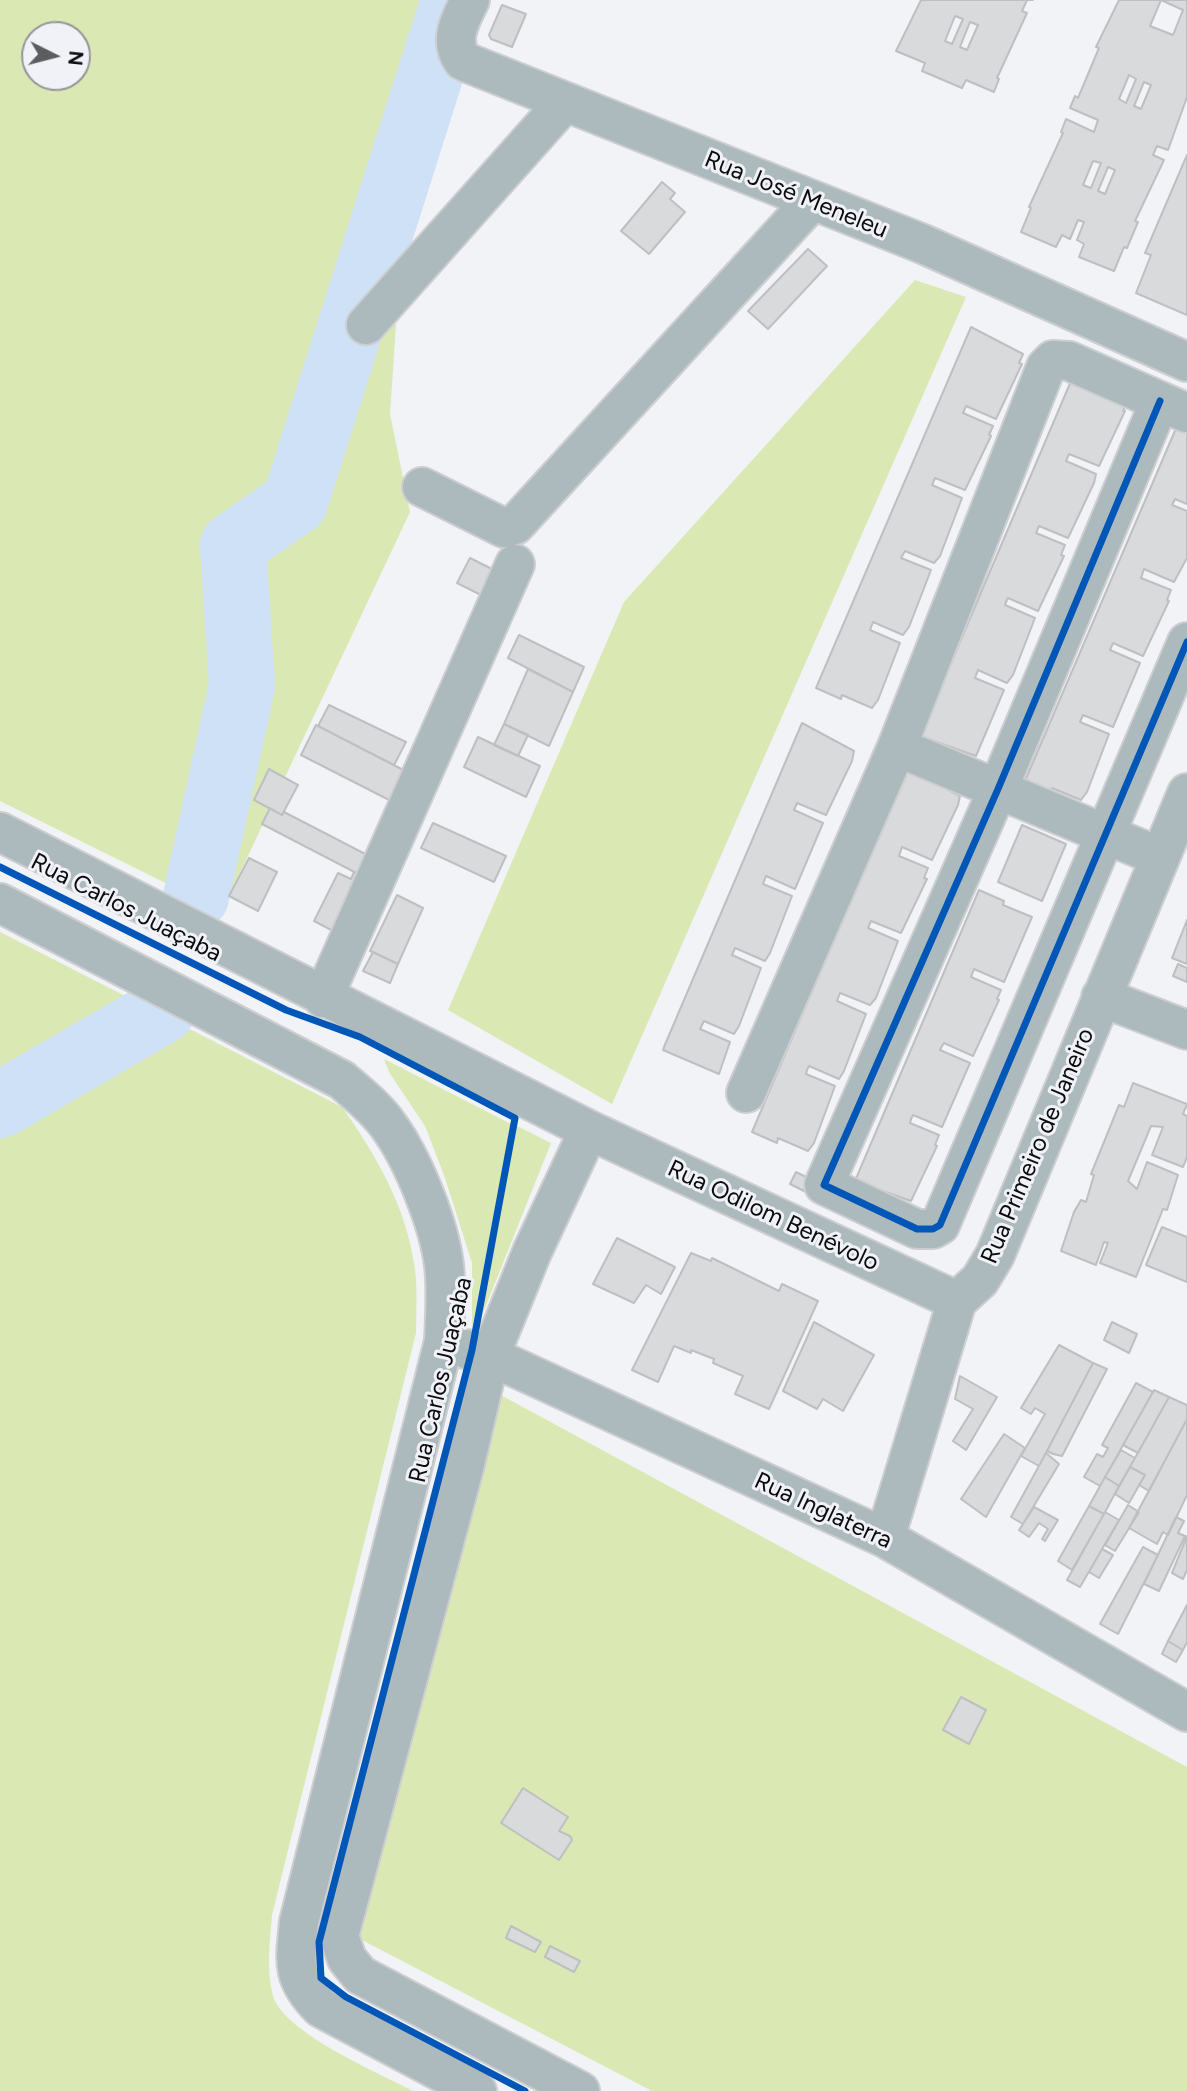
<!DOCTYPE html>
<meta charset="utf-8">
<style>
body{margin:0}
#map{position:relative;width:1187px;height:2091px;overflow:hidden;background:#f1f3f6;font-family:Figtree,sans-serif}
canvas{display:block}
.north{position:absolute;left:21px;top:21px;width:70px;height:70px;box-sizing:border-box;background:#f0f2f7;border:2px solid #94969a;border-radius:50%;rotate:96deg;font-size:19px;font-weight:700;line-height:28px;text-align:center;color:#0b0c0e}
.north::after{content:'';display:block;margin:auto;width:24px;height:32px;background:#5c5d5f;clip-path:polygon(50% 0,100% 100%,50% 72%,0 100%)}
</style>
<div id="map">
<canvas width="1187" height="2091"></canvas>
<div class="north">N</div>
</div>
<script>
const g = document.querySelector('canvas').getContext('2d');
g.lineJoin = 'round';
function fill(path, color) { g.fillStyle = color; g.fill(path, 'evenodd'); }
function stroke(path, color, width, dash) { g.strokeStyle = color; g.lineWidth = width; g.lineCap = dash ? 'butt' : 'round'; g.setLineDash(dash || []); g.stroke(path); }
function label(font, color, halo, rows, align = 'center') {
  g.font = font + ' Figtree,sans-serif'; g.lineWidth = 6; g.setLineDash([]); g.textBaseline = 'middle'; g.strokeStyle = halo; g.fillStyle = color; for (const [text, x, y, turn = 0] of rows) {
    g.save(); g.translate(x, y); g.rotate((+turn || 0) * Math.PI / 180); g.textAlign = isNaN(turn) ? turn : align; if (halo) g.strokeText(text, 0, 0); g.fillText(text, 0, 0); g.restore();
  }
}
fill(new Path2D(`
 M0,0H489L403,220L390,414L410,512L222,911L0,801ZM35,35H77V77H35Z
 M915,280L966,297L612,1104L448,1010L624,602Z
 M0,932L342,1107C376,1155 405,1205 414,1263C418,1285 416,1311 416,1333L272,1915C270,1941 266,1970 273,1996C284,2033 379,2073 413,2091H0Z
 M384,1059L511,1124L472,1328V1263L444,1175L425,1126L389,1072Z
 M515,1125L551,1143L477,1328Z
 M497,1393L1187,1767V2091H652L360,1939Z`), '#dae8b4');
stroke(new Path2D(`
 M196,897L242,686L233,545L295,502L454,0
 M0,1105L162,1011`), '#cfe1f7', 66);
const building = new Path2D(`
 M921,0H1033H1027L1022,11L1027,13L997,78L999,79L994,92L966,80L962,88L922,71L925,63L896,51ZM955,16L963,19L952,44L945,41ZM970,22L978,25L967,50L960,47Z
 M1119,0H1187V97L1168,150L1157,146L1153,155L1164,160L1135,221L1138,222L1127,248L1124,247L1114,271L1079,257L1084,244L1077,240L1084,222L1078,220L1070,239L1062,235L1056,247L1021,232L1031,208L1029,207L1063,133L1061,132L1066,119L1094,132L1098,120L1070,108L1075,96L1078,98L1099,48L1096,47ZM1161,0L1183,10L1173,35L1150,26ZM1129,75L1136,79L1126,103L1119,99ZM1144,82L1151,85L1141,109L1134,106ZM1093,161L1101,163L1091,188L1083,185ZM1108,167L1115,170L1105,194L1098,191Z
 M502,5L526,14L512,47L491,39L489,35Z
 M1187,155V315L1136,293L1151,255L1145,253Z
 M662,182L675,193L670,199L685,212L649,254L621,231Z
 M808,249L827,266L768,329L748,311Z
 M971,327L1023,354L1019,363L1022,364L996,419L966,406L963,413L993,426L989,435L991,436L965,490L935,478L932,485L962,498L940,556L934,563L905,551L901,558L931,570L909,627L903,635L873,622L870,630L900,643L878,700L872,708L842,695L841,699L816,688Z
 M1074,374L1127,401L1123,411H1125L1099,466L1069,454L1066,461L1096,474L1094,483L1068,538L1039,526L1036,533L1065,545L1061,555L1064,556L1038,611L1008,598L1006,602L1005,605L1035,618L1013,675L1007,683L978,670L975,678L1004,690L976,756L920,736Z
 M1180,419L1187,422V504L1175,499L1172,505L1187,511V558L1174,582L1144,569L1141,578L1171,590L1167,600L1169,601L1143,656L1113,643L1110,650L1140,663L1113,727L1083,715L1080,722L1109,734L1087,792L1081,800L1052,788L1050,791L1025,781Z
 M470,558L496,571L483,596L457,583Z
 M519,635L584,667L573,692L508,658Z
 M528,669L573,692L549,746L504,724Z
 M329,705L406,742L394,765L318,726Z
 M802,723L854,751L852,761L826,815L797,803L794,810L823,823L795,889L766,876L763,884L792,896L770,953L765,961L735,948L732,955L761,968L739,1026L734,1034L704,1021L700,1029L730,1042L719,1074L663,1050L664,1047Z
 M504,724L528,735L518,756L494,745Z
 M316,725L413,775L397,804L301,755Z
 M478,737L540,766L526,797L464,767Z
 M907,768L960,796L958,805L932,860L902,847L899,856L928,868L924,878L927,879L901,933L871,921L868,928L898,941L876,998L870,1005L840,993L837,1001L866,1014L844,1071L839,1079L809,1066L807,1070L806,1074L835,1086L814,1143L808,1151L778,1138L777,1143L752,1132Z
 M269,769L298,785L282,815L254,800Z
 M270,808L282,815L284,812L373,858L364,877L262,824Z
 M433,823L506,856L494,882L421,848Z
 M1022,825L1066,844L1042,901L998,882Z
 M249,858L277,872L258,911L229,896Z
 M354,872L366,878L339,934L314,921L338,873L351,879Z
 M979,890L1004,901L1003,905L1032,917L1004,982L974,969L971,977L1001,990L997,999L999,1000L973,1056L944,1043L942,1046L940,1050L970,1063L942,1127L913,1115L911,1119L910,1123L939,1135L935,1145L937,1146L911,1201L855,1181Z
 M397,895L423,908L398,964L370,951Z
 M1187,920V964L1172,958Z
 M373,952L398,964L390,983L363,971Z
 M1178,964L1187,968V982L1173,976Z
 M1133,1083L1187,1104L1183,1114L1187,1116V1157L1183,1167L1152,1155L1163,1127L1151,1126L1128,1181L1137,1189L1147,1162L1178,1175L1167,1210L1163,1209L1136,1277L1100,1263L1108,1243L1104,1242L1096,1265L1061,1251L1074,1212L1081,1200L1086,1202L1094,1175L1091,1174L1119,1105L1124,1107Z
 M796,1172L814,1181L808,1193L790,1184Z
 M1162,1227L1187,1237V1282L1146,1265Z
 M617,1238L675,1267L661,1294L646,1285L634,1303L593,1284Z
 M691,1253L711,1261L712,1258L779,1291L782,1284L818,1301L769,1409L735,1394L743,1376L713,1363L714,1359L691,1350V1353L674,1346L658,1382L632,1370Z
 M814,1322L874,1355L843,1411L823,1399L817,1409L783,1391Z
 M1112,1322L1137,1334L1129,1353L1104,1340Z
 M1059,1345L1093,1363L1039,1466L1021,1456L1045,1414L1035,1408L1031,1414L1021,1408Z
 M1093,1363L1107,1369L1062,1456L1053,1454L1047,1451Z
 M960,1376L997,1397L966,1450L953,1441L973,1409L955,1399Z
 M1136,1383L1153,1392L1100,1486L1084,1477L1097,1454L1103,1457L1108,1448L1102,1445Z
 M1154,1390L1169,1397L1138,1453L1123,1445Z
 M1169,1397L1187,1405V1419L1149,1491L1139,1485L1145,1475L1130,1467Z
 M1187,1419V1495L1168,1535L1163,1532L1157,1544L1129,1528Z
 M1004,1434L1025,1448L986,1517L961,1499Z
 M1121,1450L1135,1458L1119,1486L1105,1477Z
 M1046,1453L1059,1464L1023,1524L1011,1517Z
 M1130,1467L1145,1475L1129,1503L1115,1494Z
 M1105,1477L1119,1486L1104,1514L1089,1506Z
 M1128,1505L1139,1512L1115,1551L1105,1545Z
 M1089,1506L1104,1514L1072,1570L1058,1561Z
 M1034,1507L1058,1520L1045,1541L1042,1539L1048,1529L1039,1523L1029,1537L1019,1530Z
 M1105,1512L1119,1520L1080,1587L1067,1580Z
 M1176,1517L1184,1521L1178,1533L1185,1536L1159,1591L1144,1584Z
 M1187,1536V1570L1183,1579L1172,1573Z
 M1143,1547L1158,1555L1118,1634L1100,1624Z
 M1102,1549L1113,1555L1099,1578L1089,1572Z
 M1187,1605V1642L1183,1650L1168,1641Z
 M1168,1641L1183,1650L1176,1662L1162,1654Z
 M961,1697L986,1710L969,1744L943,1730Z
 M523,1788L568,1817L559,1831L570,1836L572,1840L559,1860L501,1823Z
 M511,1926L541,1942L535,1952L506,1938Z
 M550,1946L580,1961L574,1972L545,1957Z`);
fill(building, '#d9dadc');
stroke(building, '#bebfc1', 2);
const minor = new Path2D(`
 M470,0C460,20 448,41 463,61L923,244L1187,362
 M366,325L564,103
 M1160,401L998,789L824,1185L917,1229H933L940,1225L1187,642
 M422,487L504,528L515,525L812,201
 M897,747L1160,857
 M0,832L589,1130L957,1301
 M0,903L342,1080C358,1094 375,1107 388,1125C413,1159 439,1224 444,1265C447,1290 445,1316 444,1341L299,1922C295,1962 291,1978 321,2008L477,2091
 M1101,997L1187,1030
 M323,998L515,564
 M746,1093L897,747L1046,367L1053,360L1069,361L1187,413
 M466,1349L490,1356L885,1538L1187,1712
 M885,1538L957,1301L980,1280L995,1255L1187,793
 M580,2091L360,1975L347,1959L339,1936L465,1464L490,1356L532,1252L589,1130`);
stroke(minor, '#cdced0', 42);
stroke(minor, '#acbabd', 38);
stroke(new Path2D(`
 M1160,401L998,789L824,1185L917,1229H933L940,1225L1187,642
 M0,867L286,1010L360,1037L515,1118L472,1350L319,1942L321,1978L346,1997L525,2091`), '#0057b8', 7);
label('24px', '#0b0c0e', '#f0f2f7', [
 ["Rua José Meneleu",796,195,22],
 ["Rua Carlos Juaçaba",126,908,27],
 ["Rua Primeiro de Janeiro",1038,1146,-67],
 ["Rua Odilom Benévolo",773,1216,25],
 ["Rua Carlos Juaçaba",441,1380,-77],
 ["Rua Inglaterra",823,1511,25]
]);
</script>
